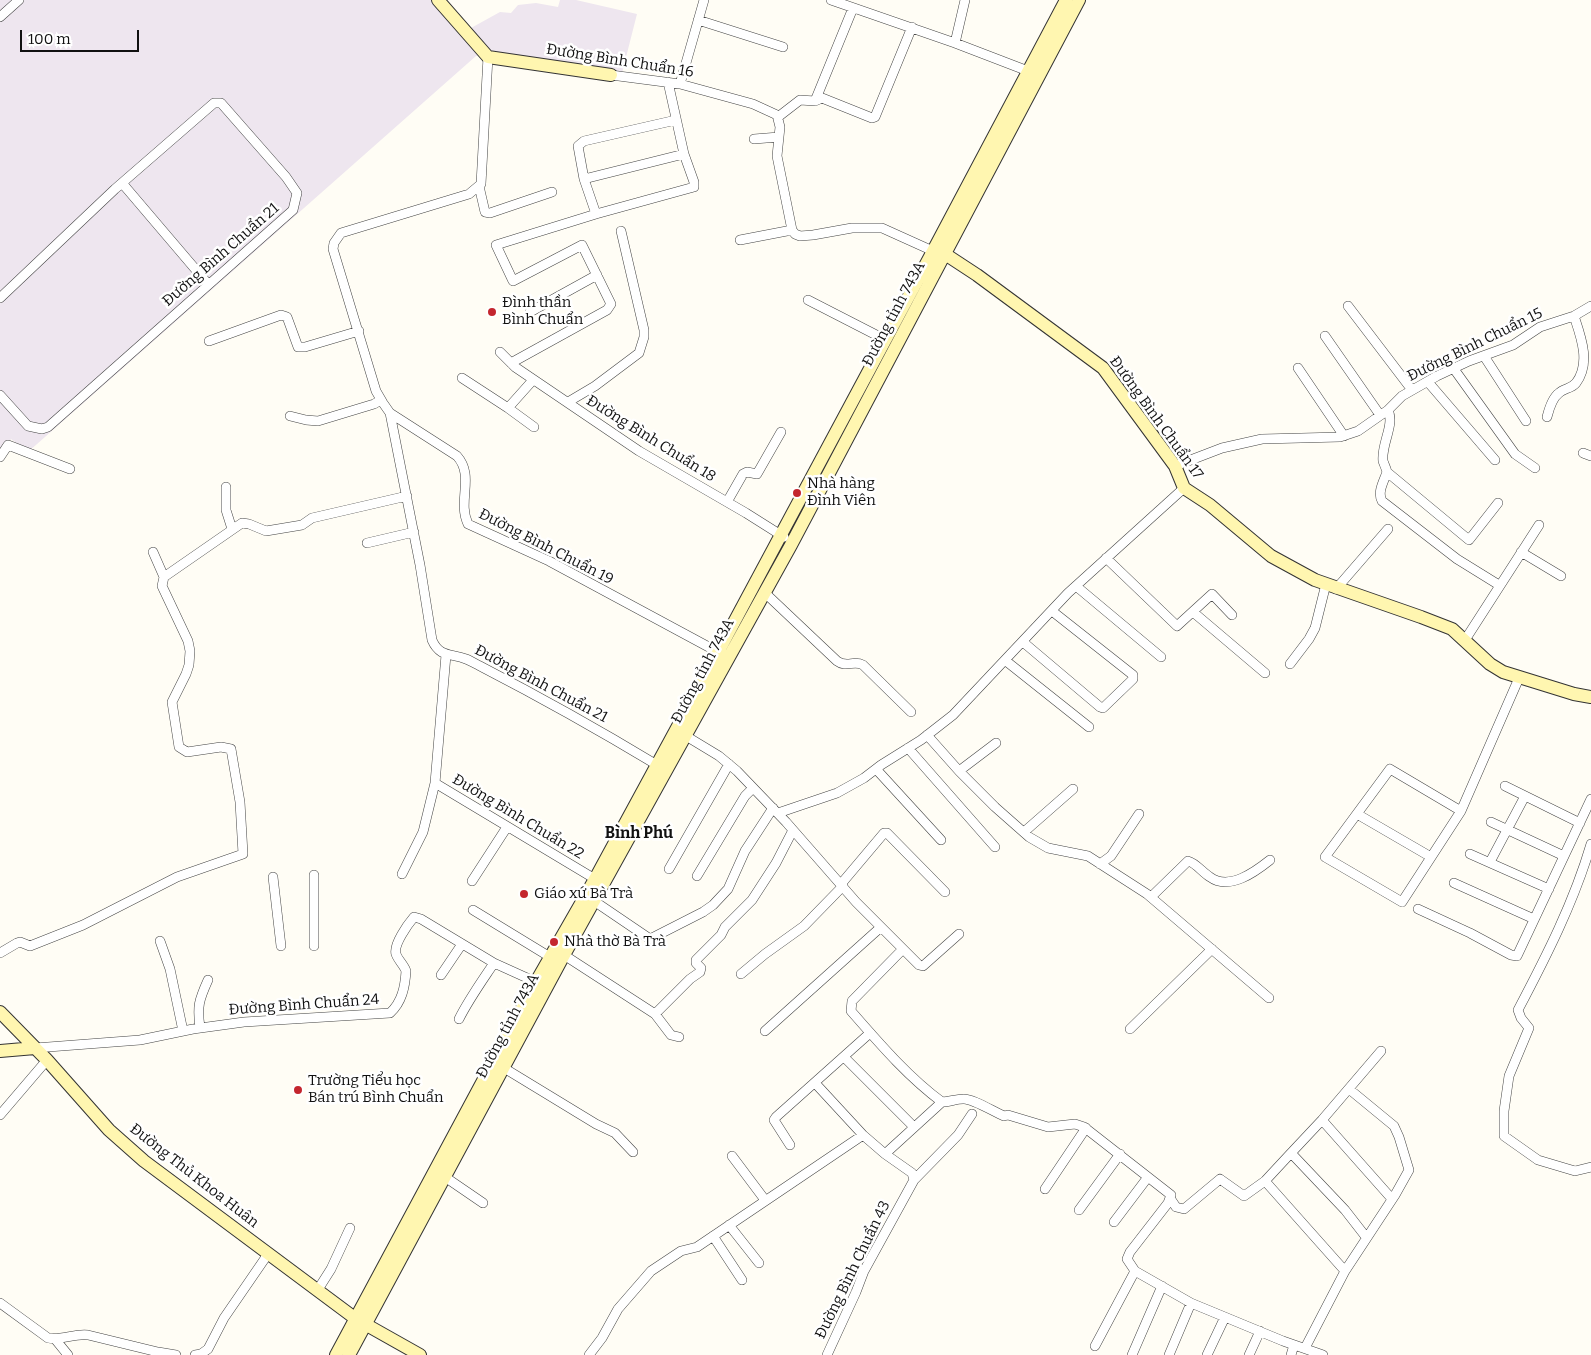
<!DOCTYPE html>
<meta charset="utf-8">
<style>
body{margin:0}
#map{position:relative;width:1591px;height:1355px;overflow:hidden;background:#fffdf5;font-family:Bitter,serif}
canvas{display:block}
.scale{position:absolute;left:20px;top:30px;width:119px;height:22px;box-sizing:border-box;border:2px solid #111;border-top:0;padding-left:6px;font-size:15px;line-height:18px;white-space:nowrap;color:#111;-webkit-text-stroke:4px #fff;paint-order:stroke}
</style>
<div id="map">
<canvas width="1591" height="1355"></canvas>
<div class="scale">100 m</div>
</div>
<script>
const g = document.querySelector('canvas').getContext('2d');
g.lineJoin = 'round';
function fill(path, color) { g.fillStyle = color; g.fill(path, 'evenodd'); }
function stroke(path, color, width, dash) { g.strokeStyle = color; g.lineWidth = width; g.lineCap = dash ? 'butt' : 'round'; g.setLineDash(dash || []); g.stroke(path); }
function label(font, color, halo, rows, align = 'center') {
  g.font = font + ' Bitter,serif'; g.lineWidth = 5; g.setLineDash([]); g.textBaseline = 'middle'; g.strokeStyle = halo; g.fillStyle = color; for (const [text, x, y, turn = 0] of rows) {
    g.save(); g.translate(x, y); g.rotate((+turn || 0) * Math.PI / 180); g.textAlign = isNaN(turn) ? turn : align; if (halo) g.strokeText(text, 0, 0); g.fillText(text, 0, 0); g.restore();
  }
}
fill(new Path2D(`
 M0,0H447L471,28L500,12L511,13L518,5L536,3L558,7L560,0H576L637,14L622,73L511,59L476,56L28,452L11,439L3,451L0,449Z`), '#eee6ef');
const street = new Path2D(`
 M831,0L955,43L1028,71
 M0,17L19,0
 M698,20L783,47
 M955,43L965,0
 M488,57L481,184L469,194L341,233L334,243L333,249L376,391L383,403L390,413L457,456C475,476 457,501 468,524L549,561L718,652
 M611,75L680,84L753,104L777,115L780,127L777,156L792,230L795,234L800,236L813,235L852,228H882L933,251
 M680,84L704,0
 M815,101L853,8
 M778,117L800,100L815,101L822,98L872,118L875,117L912,27
 M754,139L779,137
 M584,179L684,154
 M122,183L208,284
 M479,186L485,212L490,213L552,192
 M596,214L584,179L578,146L584,141L676,120
 M740,240L792,230
 M0,298L115,189L214,103H221L286,177L297,193L293,210L48,427L42,429L28,426L0,395
 M808,300L886,340
 M1348,306L1412,390
 M530,312L597,275
 M1325,336L1380,415
 M209,341L281,315L287,317L298,347H305L359,331
 M500,352L515,367L639,451L746,513L784,537
 M1484,356L1526,421
 M511,363L607,310L611,304L582,245L513,281L496,245L596,214L694,187V182L684,154L668,82
 M1298,368L1344,436
 M1454,369L1515,454L1535,468
 M462,378L508,408
 M533,380L508,408L534,427
 M1428,382L1495,460
 M568,402L595,386L639,353L644,337V330L621,231
 M1388,410C1395,425 1381,444 1383,461C1384,464 1386,468 1387,472L1469,540L1498,503
 M390,413L420,565L432,640C440,658 451,653 466,659C471,661 476,664 480,666C540,697 599,730 657,765
 M290,416L306,420L318,421L374,404L381,400
 M1547,417C1549,409 1552,398 1559,393C1564,388 1571,389 1576,383C1591,363 1581,337 1574,316
 M1583,453L1591,456
 M0,457L8,445L70,469
 M1175,466L1222,448L1262,439L1340,437L1358,431L1388,410L1402,396L1437,376L1469,361L1513,345L1540,327L1574,316L1591,306
 M1387,472C1384,481 1377,492 1382,501L1457,559L1499,585
 M226,487V510L232,529
 M727,502L743,474L747,472L757,474L781,432
 M367,543L414,532
 M153,552L164,577
 M1521,552L1561,576
 M1106,558L1177,626L1212,594L1232,615
 M1076,586L1161,657
 M1336,589L1388,529
 M764,592L837,661C846,668 854,660 863,665L911,712
 M1193,612L1265,673
 M1465,640L1539,525
 M1023,642L1100,707L1103,708L1130,682L1133,679V675L1052,611
 M446,655L435,783L595,879
 M1006,661L1089,727
 M1290,664L1309,639L1315,628L1326,584
 M927,735L959,771L995,807L1029,837L1048,848L1088,856L1147,894L1269,998
 M686,736L719,756L737,771L786,822L856,902L919,965L923,966L959,934
 M908,748L995,847
 M876,769L941,840
 M959,771L996,743
 M1505,786L1580,823
 M1461,811L1390,769L1325,857L1402,902L1461,811L1519,678
 M778,813L837,793L864,778L881,765L921,740L953,715L1068,593L1184,488
 M1357,814L1431,857
 M1491,822L1564,856
 M1024,832L1073,789
 M1591,844C1574,902 1546,957 1518,1010L1521,1018L1529,1028L1509,1076L1504,1111V1136L1538,1160L1575,1171L1591,1167
 M1470,854L1549,889
 M1490,862L1525,796
 M1100,864L1111,856L1139,814
 M669,869L729,764
 M402,874L423,832L435,783
 M314,875V946
 M697,876L745,796L753,788
 M273,877L281,946
 M472,881L507,827
 M1454,883L1534,919
 M841,884L884,833H887L945,892
 M1151,897L1188,861C1196,863 1202,872 1210,877C1229,891 1255,872 1270,860
 M594,901L650,939L703,912L713,905L728,889L745,851L773,808
 M1418,909L1470,933L1511,955L1517,956L1591,799
 M473,910L550,957
 M160,941L170,969L183,1031
 M903,949L852,1001L851,1011C879,1043 908,1077 942,1102C949,1102 956,1099 963,1099C972,1098 994,1112 1004,1116L1008,1115L1048,1127L1075,1124L1084,1127L1171,1195L1168,1203L1130,1252L1127,1259L1135,1271L1191,1303L1283,1341L1323,1355
 M0,953L17,943L20,942L30,946L83,925L177,877L243,854L240,802L231,749L221,747L187,752L179,747L172,702L186,674L189,665L190,651L188,641L162,586L164,577L242,523L249,524L266,531L302,525L312,518L407,496
 M564,955L655,1014L690,979L700,972L701,968L696,963V960L721,935L725,927L752,900L776,863L793,830
 M741,974L765,954L804,926L843,886
 M441,975L462,944
 M655,1014L671,1035L679,1037
 M459,1019C469,999 482,981 494,963
 M200,1028C197,1006 199,1000 208,980
 M1130,1029L1212,949
 M765,1031L881,927
 M35,1048L140,1040L193,1029L244,1022L390,1013C402,1002 405,987 406,971C404,965 398,960 396,954C393,945 408,924 414,917L421,919L494,963L536,982
 M844,1057L914,1127
 M504,1068L596,1124L615,1133L633,1152
 M815,1083L863,1135
 M0,1115L47,1060
 M1322,1120L1392,1199
 M790,1145L774,1120L776,1117L870,1033
 M1291,1153L1322,1120L1381,1051
 M732,1156L765,1200
 M445,1177L483,1203
 M914,1180L958,1135L972,1114
 M1265,1181L1345,1271
 M1045,1189L1086,1128
 M1170,1198L1176,1207L1184,1209L1220,1179L1244,1196L1265,1181L1291,1153L1345,1210L1366,1237
 M1079,1210L1120,1154
 M1114,1222L1148,1177
 M729,1225L759,1263
 M713,1236L742,1280
 M317,1291L331,1269L350,1228
 M0,1303L48,1338C61,1341 75,1333 88,1335L158,1352L176,1355
 M55,1339L68,1355
 M1095,1346L1135,1271
 M1305,1348L1345,1271L1395,1195L1409,1170L1399,1137L1394,1126L1349,1089
 M195,1355L201,1354L208,1349L224,1318L268,1254
 M589,1355L602,1338L618,1309L651,1271L681,1251L697,1247L863,1135L885,1154L942,1102
 M827,1355L856,1292L864,1271L914,1180L912,1173L885,1154
 M1132,1355L1162,1286
 M1169,1355L1191,1303
 M1207,1355L1225,1317
 M1249,1355L1260,1331
 M1291,1355L1294,1345`);
const secondary = new Path2D(`
 M438,0L488,57L611,75
 M938,252L945,254L977,275L1103,368L1175,466L1184,488L1210,505L1271,556L1315,580L1421,617L1452,629L1490,664L1503,672L1574,694L1591,697
 M0,1012L47,1060L109,1130L144,1161L356,1319L420,1355
 M0,1051L35,1048
 M336,1355L536,982L595,879L716,656L933,251L1066,0
 M349,1355L564,955L791,545L1079,0`);
stroke(street, '#444', 10);
stroke(secondary, '#333', 14);
stroke(street, '#fff', 9);
stroke(secondary, '#fff6b0', 12);
for (const [x, y, r, color] of [
 [492,312,5,"#c4262e"],
 [797,493,5,"#c4262e"],
 [524,894,5,"#c4262e"],
 [554,942,5,"#c4262e"],
 [298,1090,5,"#c4262e"]
]) { const dot = new Path2D(); dot.arc(x, y, r, 0, 2 * Math.PI); g.fillStyle = color; g.fill(dot); stroke(dot, '#fff', 2); }
label('15px', '#111', '#fff', [
 ["Đường Bình Chuẩn 16",620,61,9],
 ["Đường Bình Chuẩn 21",221,255,-41],
 ["Đường tỉnh 743A",894,314,-62],
 ["Đường Bình Chuẩn 15",1475,345,-26],
 ["Đường Bình Chuẩn 17",1156,418,54],
 ["Đường Bình Chuẩn 18",651,439,32],
 ["Đường Bình Chuẩn 19",546,547,27],
 ["Đường tỉnh 743A",703,671,-62],
 ["Đường Bình Chuẩn 21",541,684,28],
 ["Đường Bình Chuẩn 22",518,817,31],
 ["Đường Bình Chuẩn 24",304,1005,-4],
 ["Đường tỉnh 743A",508,1026,-62],
 ["Đường Thủ Khoa Huân",194,1176,38],
 ["Đường Bình Chuẩn 43",853,1270,-64]
]);
label('15px', '#111', '#fff', [
 ["Đình thần",502,303],
 ["Bình Chuẩn",502,320],
 ["Nhà hàng",807,484],
 ["Đình Viên",807,501],
 ["Giáo xứ Bà Trà",534,894],
 ["Nhà thờ Bà Trà",564,942],
 ["Trường Tiểu học",308,1081],
 ["Bán trú Bình Chuẩn",308,1098]
], 'left');
label('bold 16px', '#111', '#fff', [
 ["Bình Phú",639,834]
]);
</script>
